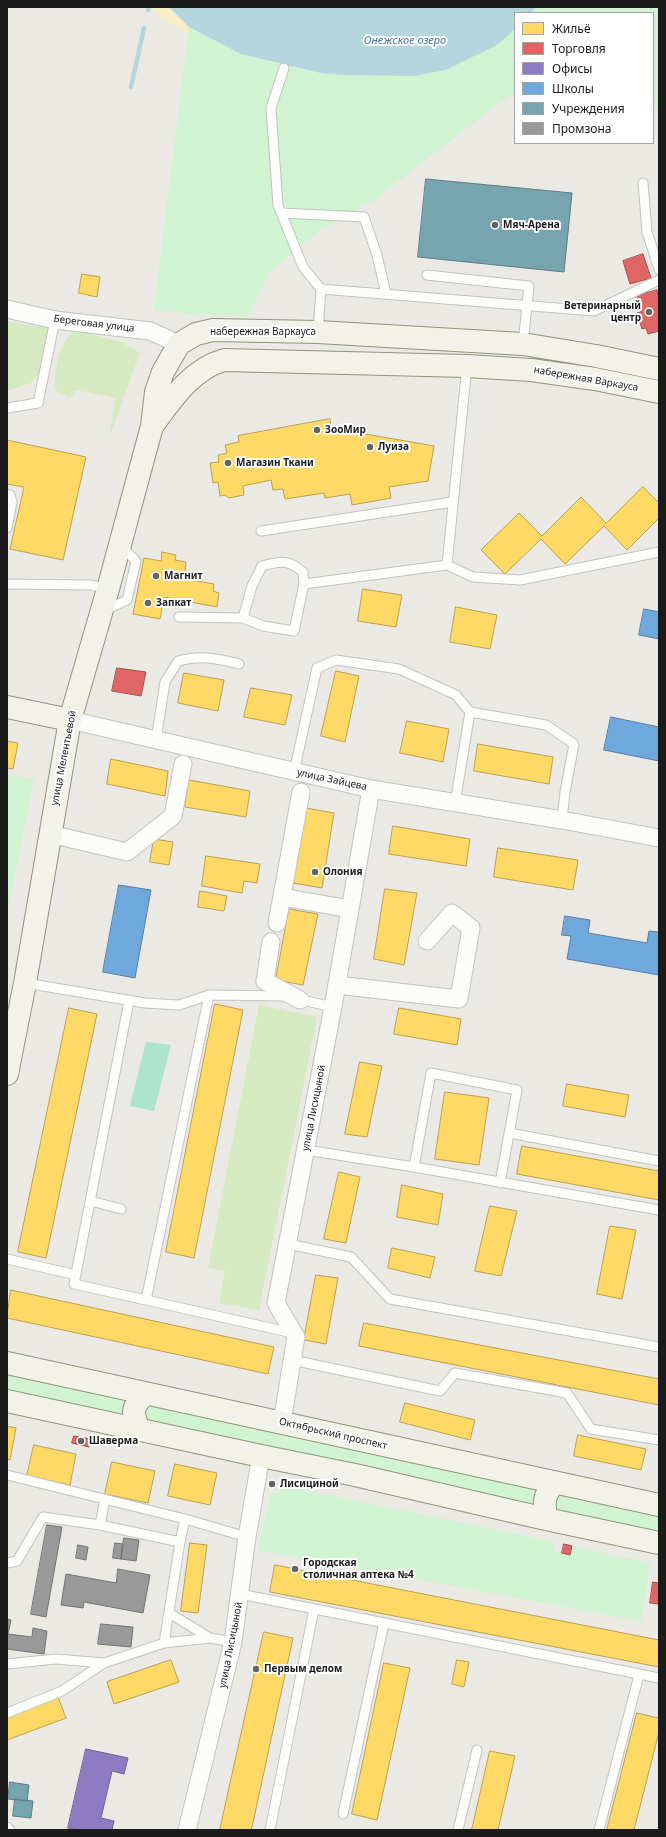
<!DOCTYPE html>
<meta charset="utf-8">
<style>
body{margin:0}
#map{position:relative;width:666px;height:1837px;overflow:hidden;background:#eae9e3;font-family:"Noto Sans",sans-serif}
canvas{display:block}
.frame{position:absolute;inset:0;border:8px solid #1b1b1b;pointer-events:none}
.legend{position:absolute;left:514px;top:12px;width:140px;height:132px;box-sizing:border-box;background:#fff;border:1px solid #a4a4a4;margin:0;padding:5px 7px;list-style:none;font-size:12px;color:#1b1b1b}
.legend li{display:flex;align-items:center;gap:8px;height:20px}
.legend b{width:20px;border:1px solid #a4a4a4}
</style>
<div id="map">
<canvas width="666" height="1837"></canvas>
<div class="frame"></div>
<ul class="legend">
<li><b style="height:11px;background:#ffd966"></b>Жильё</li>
<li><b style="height:11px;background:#e06666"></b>Торговля</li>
<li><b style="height:11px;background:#8e7cc3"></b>Офисы</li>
<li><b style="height:11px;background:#6fa8dc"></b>Школы</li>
<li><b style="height:11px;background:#76a5af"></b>Учреждения</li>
<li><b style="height:11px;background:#999"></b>Промзона</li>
</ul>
</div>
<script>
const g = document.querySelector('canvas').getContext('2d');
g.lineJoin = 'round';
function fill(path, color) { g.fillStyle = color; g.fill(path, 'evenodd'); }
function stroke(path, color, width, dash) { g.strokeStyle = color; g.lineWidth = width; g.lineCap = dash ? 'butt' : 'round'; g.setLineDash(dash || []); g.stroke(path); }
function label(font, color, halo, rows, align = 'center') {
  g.font = font + ' "Noto Sans",sans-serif'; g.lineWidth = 4; g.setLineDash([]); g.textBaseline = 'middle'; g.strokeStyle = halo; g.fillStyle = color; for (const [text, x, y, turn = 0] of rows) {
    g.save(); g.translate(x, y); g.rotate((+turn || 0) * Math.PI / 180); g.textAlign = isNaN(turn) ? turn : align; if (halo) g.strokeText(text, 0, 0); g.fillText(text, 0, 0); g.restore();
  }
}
fill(new Path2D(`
 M7,321L48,328L40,373L31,383L7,391Z
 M75,330L121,342L140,353L109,438L116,398L76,390L70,398L56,391C52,373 60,340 75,330Z
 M259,1005L317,1017L259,1310L219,1303L225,1271L208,1268Z`), '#d5eac0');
fill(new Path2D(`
 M146,7H169L205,45Z`), '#f6eec5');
fill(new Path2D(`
 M536,7H659V110L653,109V13H530Z
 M189,27L241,54L320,73L414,76L446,70L468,60L497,45L515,29V95H510L374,200L318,232L269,272L248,316L193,314L154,310Z
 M7,775L34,779L7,915Z
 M7,1373L659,1514V1534L7,1393Z
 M281,1485L555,1542L553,1551L570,1555L572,1546L650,1563L641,1621L258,1550L271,1492L279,1494Z`), '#d0f3d1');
fill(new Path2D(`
 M146,1042L171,1045L154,1111L130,1106Z`), '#ace4ce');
fill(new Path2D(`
 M169,7H536L530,13H515V29L497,45L446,70L414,76L345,75L321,73L241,54L189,27Z`), '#b5d5df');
const homes = new Path2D(`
 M82,274L100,277L97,297L79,293Z
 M330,419L331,428L434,446L428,481L389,487L391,498L352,505L350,494L325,498L324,493L285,499L283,489L273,490L271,480L243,486L244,495L229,498L225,495L220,496L218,482L213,483L210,463L219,462L218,455L227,453L225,445L239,442L238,436Z
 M7,440L86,457L63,560L10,549L24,487L7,484Z
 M643,487L659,503V518L627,550L604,526L565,564L541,539L505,574L481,550L519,513L542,536L581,497L606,523Z
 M162,552L176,555L175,560L186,562L185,571L198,574L196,581L214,584L213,591L219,593L217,607L164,597L160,619L133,614L144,558L161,561Z
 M363,589L402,595L396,627L358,621Z
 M456,607L497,615L490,649L450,642Z
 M336,671L359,676L345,742L321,736Z
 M184,673L224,680L218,711L178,703Z
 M251,688L292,695L285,725L244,717Z
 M407,721L449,729L443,762L400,753Z
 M7,741L18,743L13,769L7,768Z
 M478,744L553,757L549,784L474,771Z
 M111,759L168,771L165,796L107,784Z
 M189,780L250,791L246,817L185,807Z
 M306,808L334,813L322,888L293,883Z
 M393,826L470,839L466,866L389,854Z
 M154,839L173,842L169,865L150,862Z
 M498,848L578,860L573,890L494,877Z
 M206,856L260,864L257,883L244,881L242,893L202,886Z
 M385,889L417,893L404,965L374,959Z
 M200,891L227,896L224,911L198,907Z
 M289,909L318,914L303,985L276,980Z
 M215,1004L243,1010L194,1258L166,1252Z
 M69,1008L97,1014L46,1258L18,1252Z
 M399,1008L461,1019L457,1045L394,1034Z
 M360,1062L382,1066L367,1137L345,1134Z
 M567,1084L629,1095L625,1117L563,1106Z
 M445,1092L489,1098L479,1165L435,1159Z
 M522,1146L659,1171V1200L517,1174Z
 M339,1172L360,1177L346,1243L324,1239Z
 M402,1185L443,1194L438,1225L397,1217Z
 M490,1206L517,1211L501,1276L475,1271Z
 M610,1226L636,1230L622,1299L597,1294Z
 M392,1248L435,1257L430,1278L388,1268Z
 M316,1275L338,1278L326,1344L304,1340Z
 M11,1290L274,1347L268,1374L7,1318Z
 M364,1323L659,1379V1405L359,1346Z
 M405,1403L475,1420L470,1440L400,1422Z
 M7,1426L16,1428L10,1460L7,1459Z
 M578,1435L646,1449L641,1470L574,1456Z
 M34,1445L76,1454L70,1485L27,1476Z
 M112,1462L155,1471L148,1503L105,1494Z
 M175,1464L217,1473L210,1505L168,1496Z
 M190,1543L207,1545L198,1613L181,1611Z
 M275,1565L659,1640V1667L270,1592Z
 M264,1632L293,1638L252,1827L251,1830H220Z
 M171,1660L179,1682L114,1704L107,1682Z
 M457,1660L469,1662L464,1687L452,1684Z
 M384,1663L410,1668L377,1820L352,1814Z
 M58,1697L66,1718L7,1740V1717Z
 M637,1713L659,1718V1732L634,1830H607Z
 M490,1751L515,1756L498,1830H472Z`);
fill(homes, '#ffd966');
stroke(homes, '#bba050', 1);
const shops = new Path2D(`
 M643,254L651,278L630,284L623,261Z
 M657,290L659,298V331L648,334L646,328L642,329L637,313L641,312L637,296Z
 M117,668L146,672L141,696L112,691Z
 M74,1436L90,1439L89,1447L72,1443Z
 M564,1544L572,1546L570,1555L562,1553Z
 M653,1582L659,1583V1604L650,1603Z`);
fill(shops, '#e06666');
stroke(shops, '#a55050', 1);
const offices = new Path2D(`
 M86,1749L128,1758L124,1774L112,1771L101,1818L114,1821L112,1830H78L68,1828Z`);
fill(offices, '#8e7cc3');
stroke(offices, '#6c5f91', 1);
const schools = new Path2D(`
 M644,609L659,612V639L639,635Z
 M611,717L659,727V761L604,750Z
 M119,885L151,890L135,978L103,972Z
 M565,916L590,920L588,933L647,943L649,931L659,932V975L567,959L571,936L562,935Z`);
fill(schools, '#6fa8dc');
stroke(schools, '#567ea2', 1);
const public = new Path2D(`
 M426,179L572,193L564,272L418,257Z
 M10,1782L29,1785L27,1801L8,1799Z
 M15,1799L33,1801L31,1818L13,1816Z`);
fill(public, '#76a5af');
stroke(public, '#5b7c83', 1);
const industry = new Path2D(`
 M47,1525L62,1527L46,1617L31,1614Z
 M124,1538L139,1540L136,1561L121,1559Z
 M115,1543L123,1544L121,1559L113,1558Z
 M78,1545L88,1547L86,1560L76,1558Z
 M118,1569L150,1575L143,1613L84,1602L83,1608L61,1605L66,1574L116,1583Z
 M7,1619L11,1620L8,1634L32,1637L33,1628L47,1631L44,1654L7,1649Z
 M101,1624L133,1627L131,1647L98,1644Z`);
fill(industry, '#999');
stroke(industry, '#737373', 1);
stroke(new Path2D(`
 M148,10L149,7
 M131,87L144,28`), '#b5d5df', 4.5);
const service = new Path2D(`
 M284,68L271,108L278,205L303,267L321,289L318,332
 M643,183L647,232L659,269
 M281,213L364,217L377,255L386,294
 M427,275L529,286L523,344
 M321,289L594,311L659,280
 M7,408L38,403L55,320
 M7,494L10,495L12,502L7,528
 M261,531L453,502
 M447,565L467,366
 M7,584L91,585L108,589L112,607L127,600L136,561L121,546
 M304,584L294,631L263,626L243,618L252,586L262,566C280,561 288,559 303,572L304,584L447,565L473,577L520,580L659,552
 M179,617L243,618
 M470,712L546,725L574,744L565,792L562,820
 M156,740L165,682L178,661C201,655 216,658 239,664
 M294,772L317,668L336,660L399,669L456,695L470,712L455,803
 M25,983L145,1003L179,1005L209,995L146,1300L288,1332L293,1335
 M209,995L285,996L333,1007
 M129,1001L74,1284L146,1300
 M509,1133L659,1161
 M306,1150L414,1167L431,1073L517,1090L500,1183
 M414,1167L659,1210
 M91,1201L121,1209
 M288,1244L351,1257L390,1299L659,1347
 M7,1259L76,1275
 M292,1360L440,1391L455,1373L567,1393L591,1429L659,1440
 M7,1475L185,1519L247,1537
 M100,1525L180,1542L185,1519
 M7,1563L17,1561L43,1517L100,1525L105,1499
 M240,1594L659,1678
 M169,1613L210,1638
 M164,1643L210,1638L233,1642
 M7,1664L56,1659L104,1663L164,1643L180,1542
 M7,1713L62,1691L104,1663
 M343,1814L384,1623
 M7,1827L10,1830
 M270,1830L314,1609
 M458,1830L477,1750
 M599,1830L639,1675`);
const minor = new Path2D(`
 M7,309L55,320L150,331L179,344
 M70,720L371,789L562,820L659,838
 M50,834L127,852L173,816L183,764
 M282,897L350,909
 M277,923L301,792
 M271,942L265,981L300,1000
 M337,985L459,999L471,928L452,913L427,941
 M282,1422L296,1337L276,1303L333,1007L371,789
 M187,1830L233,1642L247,1537L261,1456`);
const secondary = new Path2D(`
 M153,425C172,399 192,369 224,360L467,366L531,370L595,379L659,392
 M7,707L70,720
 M7,1074L25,983L70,720L108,589L152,426L156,392L163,372L179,344L196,334L213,330L318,332L523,344L596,356L659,369
 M7,1363L659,1505
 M7,1401L261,1456L355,1475L546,1519L659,1543
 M139,1430C132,1412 131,1408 145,1394
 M546,1519C544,1503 543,1496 554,1483`);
stroke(service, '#c2c2bf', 11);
stroke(minor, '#c2c2bf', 19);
stroke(secondary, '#91947b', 24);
stroke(service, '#fcfcfb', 9);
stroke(minor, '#fcfcfb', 17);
stroke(secondary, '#f2f2e8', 22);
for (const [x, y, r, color] of [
 [495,225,4,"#636361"],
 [649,312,4,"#636361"],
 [317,430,4,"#636361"],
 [370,447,4,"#636361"],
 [228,463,4,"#636361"],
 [156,576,4,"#636361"],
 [148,603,4,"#636361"],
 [315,872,4,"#636361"],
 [81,1441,4,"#636361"],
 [272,1484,4,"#636361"],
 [295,1569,4,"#636361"],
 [256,1669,4,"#636361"]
]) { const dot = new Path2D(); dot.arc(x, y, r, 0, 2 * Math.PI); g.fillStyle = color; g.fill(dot); stroke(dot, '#fff', 1.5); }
label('bold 10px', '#1b1b1b', '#fff', [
 ["Мяч-Арена",503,225],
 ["Ветеринарный",641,306,"right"],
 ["центр",641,318,"right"],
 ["ЗооМир",325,430],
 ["Луиза",378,447],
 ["Магазин Ткани",236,463],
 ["Магнит",164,576],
 ["Запкат",156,603],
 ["Олония",323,872],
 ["Шаверма",89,1441],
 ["Лисициной",280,1484],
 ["Городская",303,1563],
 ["столичная аптека №4",303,1575],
 ["Первым делом",264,1669]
], 'left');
label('10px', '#1b1b1b', '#fff', [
 ["Береговая улица",94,324,7],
 ["набережная Варкауса",263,332],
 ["набережная Варкауса",586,379,10],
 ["улица Мелентьевой",64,758,-79],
 ["улица Зайцева",332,780,12],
 ["улица Лисицыной",314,1108,-79],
 ["Октябрьский проспект",333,1434,13],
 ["улица Лисицыной",231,1645,-79]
]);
label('italic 11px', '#4575ad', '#fff', [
 ["Онежское озеро",405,41]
]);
</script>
